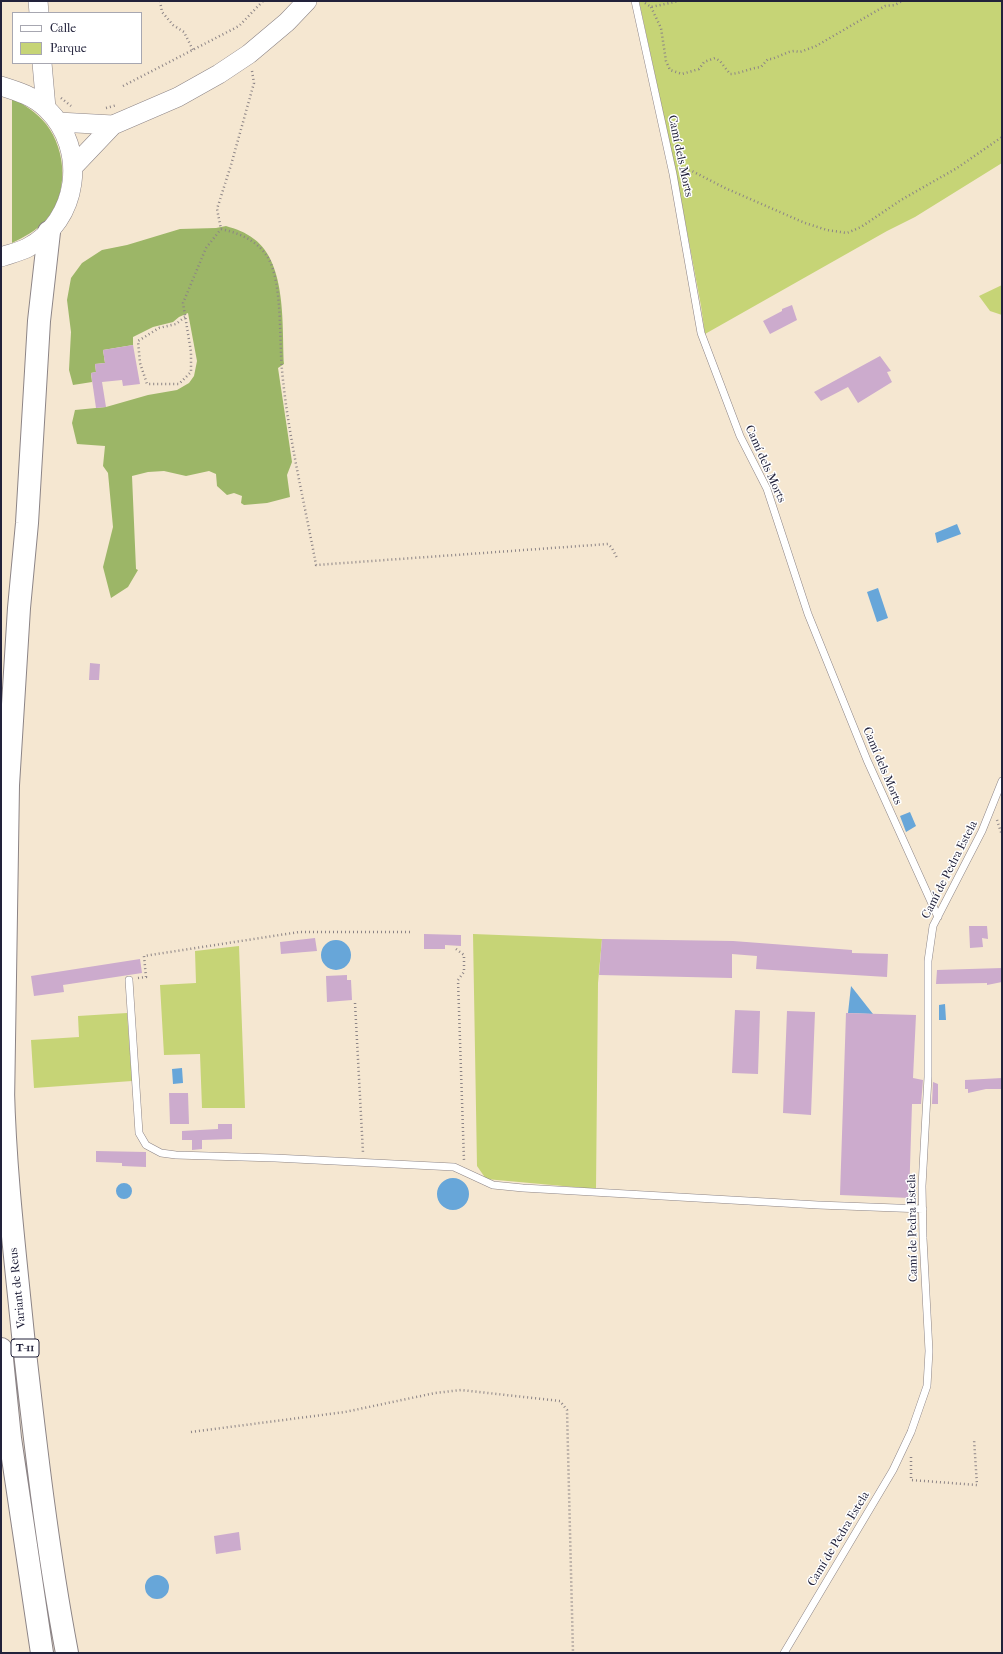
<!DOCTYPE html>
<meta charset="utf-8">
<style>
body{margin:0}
#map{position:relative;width:1003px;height:1654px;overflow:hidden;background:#f5e7d1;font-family:"IM FELL French Canon",serif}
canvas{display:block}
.frame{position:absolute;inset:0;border:2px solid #22223b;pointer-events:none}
.legend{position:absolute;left:12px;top:12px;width:130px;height:52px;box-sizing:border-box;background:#fff;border:1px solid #a7a7b1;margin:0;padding:5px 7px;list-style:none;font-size:12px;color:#22223b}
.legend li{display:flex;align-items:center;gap:8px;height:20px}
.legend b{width:20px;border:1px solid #a7a7b1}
</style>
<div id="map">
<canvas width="1003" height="1654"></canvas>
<div class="frame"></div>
<ul class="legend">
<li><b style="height:5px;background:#fff"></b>Calle</li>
<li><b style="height:11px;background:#c6d476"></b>Parque</li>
</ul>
</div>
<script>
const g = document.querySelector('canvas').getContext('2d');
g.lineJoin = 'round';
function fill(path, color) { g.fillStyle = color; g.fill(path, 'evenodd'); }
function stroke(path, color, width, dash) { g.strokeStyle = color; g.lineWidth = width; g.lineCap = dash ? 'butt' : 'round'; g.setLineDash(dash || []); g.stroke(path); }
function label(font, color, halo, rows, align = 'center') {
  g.font = font + ' "IM FELL French Canon",serif'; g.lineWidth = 3; g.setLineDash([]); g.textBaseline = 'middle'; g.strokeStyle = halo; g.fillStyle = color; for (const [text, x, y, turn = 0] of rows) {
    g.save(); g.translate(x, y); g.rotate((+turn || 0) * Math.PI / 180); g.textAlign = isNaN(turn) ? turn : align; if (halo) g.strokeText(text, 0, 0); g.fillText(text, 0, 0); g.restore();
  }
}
fill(new Path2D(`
 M639,1H1002V163L915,217L887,231L705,334L701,306L675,167Z
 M1002,285V315L990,311L979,296Z
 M473,934L602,939L598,983L596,1189L486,1179L477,1166Z
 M239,946L245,1108H202L200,1054L164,1055L160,985L196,983L195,951Z
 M127,1013L132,1081L34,1088L31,1040L79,1037L78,1016Z`), '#c6d476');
fill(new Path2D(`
 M12,98C25,105 37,113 46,124C67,151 69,195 45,221C36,231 24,237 12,243Z
 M226,226C236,229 245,232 254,239C287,263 282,327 284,364L278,368L292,462L287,475L290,497L267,503L244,505L241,503L242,496L234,493L227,495L217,486L216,474L209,471L186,476L164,471L148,472L132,476L136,569L138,570L128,587L111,598L103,567L113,527L108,473L103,466L105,446L77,444L72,423L75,410L106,407L148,395L177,390L189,383L194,376L197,361L188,313L179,317L173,322L153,327L133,337V345L103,350L105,363L95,364L96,372L91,373L92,382L73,385L69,370L71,332L67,300L71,278L82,263L102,250L127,245L180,229L216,228Z`), '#9cb667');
fill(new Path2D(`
 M957,524L961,534L937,543L935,533Z
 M878,588L888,618L877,622L867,592Z
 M910,812L916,826L906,832L900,816Z
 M321 955a15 15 0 1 1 30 0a15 15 0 1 1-30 0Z
 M851,986L873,1014L848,1013Z
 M945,1004L946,1020H939V1005Z
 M182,1068L183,1083L173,1084L172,1069Z
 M437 1194a16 16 0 1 1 32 0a16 16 0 1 1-32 0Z
 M116 1191a8 8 0 1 1 16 0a8 8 0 1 1-16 0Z
 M145 1587a12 12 0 1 1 24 0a12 12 0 1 1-24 0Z`), '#67a6d9');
fill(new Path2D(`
 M792,305L797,320L770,334L763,321L782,311V309Z
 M133,345L140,384L123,386L122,380L102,382L106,407L96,408L91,373L96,372L95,364L105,363L103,350Z
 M880,356L891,371L887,372L892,382L858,403L848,387L821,401L814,392Z
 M90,663L100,664L99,680H89Z
 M969,926H987L988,939L982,938L983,947L970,948Z
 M424,934L461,935V946L445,945V949H424Z
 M315,938L317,951L281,954L280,942Z
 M602,939L733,941L852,950V953L888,954L887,977L756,969L757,956L732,954V978L599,975Z
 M140,959L142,973L63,985L64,992L34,996L31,976Z
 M1002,968V982L987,985V983L936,984L937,970Z
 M347,975V980H351L352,1000L327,1002L326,976Z
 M735,1010L760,1011L758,1074L732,1073Z
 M787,1011L815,1012L811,1115L783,1113Z
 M846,1013L916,1015L913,1078L923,1080L921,1104H912L909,1198L840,1195Z
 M1002,1078V1089H986L968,1093V1089H965V1080Z
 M933,1082L938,1084V1104H932Z
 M169,1093H188L189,1124H170Z
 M218,1124H232V1139L202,1140V1149L192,1150V1140H182V1131L218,1129Z
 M96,1151L146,1152V1167L122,1166V1163L96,1162Z
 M239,1532L241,1550L216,1554L214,1536Z`), '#ccabcd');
const lane = new Path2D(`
 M635,1L673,174L701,333L740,436L767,489L808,614L867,760L938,917
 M129,980L139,1133L146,1145L161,1153L176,1155L275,1158L454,1167L493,1185L523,1188L818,1205L923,1209
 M784,1653L893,1470L911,1432L927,1386L929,1351L923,1238L922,1186L928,1077V961L933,926L982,831L1002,781`);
const secondary = new Path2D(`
 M38,1L39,13
 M42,63L46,108
 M1,86C17,91 34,96 47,109C88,149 79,221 27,248C19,252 9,254 1,257
 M58,122L113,125
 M74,166L113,125L178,97L219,74L249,54L287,22L307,1`);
const highway = new Path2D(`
 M3,1090C5,1172 15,1254 23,1335C35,1441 47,1548 67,1653
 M3,1105L8,785L19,608L27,523L39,321L49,232
 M1,1349L10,1438L42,1653`);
stroke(lane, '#8c8486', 8);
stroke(secondary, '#8c8486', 20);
stroke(highway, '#8c8486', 24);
stroke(new Path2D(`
 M160,1L162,12L173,25L184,32L193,50
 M645,3L651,7L679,1
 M651,7L661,28L666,61L670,70L682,74L699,69L704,62L715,58L720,61L730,74C739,74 750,68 761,67L768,59H772L789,52L794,51L800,52L816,46L885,6L895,5L902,1
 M252,71L254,83L231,165L217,209L221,229C239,233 256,240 267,256C283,281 279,340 282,370C288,436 304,500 316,565L608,544L612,548L617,558
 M123,86L239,26L263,1
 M61,98L71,106
 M106,108L117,105
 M681,168L690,170L725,188L805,223L827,230L847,233L861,227L901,200L957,168L1002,137
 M185,317L176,324L159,328L138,341L140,363L147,384H179L191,372V352L183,303L206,248L221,229
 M997,820L1002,835
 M456,949L464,955V972L458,980L464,1161
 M138,978L146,977L144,956L299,932H413
 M355,1003L363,1153
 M191,1432L345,1412L435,1393L461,1390L560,1401L567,1410L573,1653
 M911,1457V1480L977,1485L974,1439`), '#8c8486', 2.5, [1, 3]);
stroke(lane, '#fff', 7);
stroke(secondary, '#fff', 19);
stroke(highway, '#fff', 22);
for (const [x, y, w] of [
 [25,1348,28]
]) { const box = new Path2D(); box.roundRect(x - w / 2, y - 9, w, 18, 3); g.fillStyle = '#fff'; g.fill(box); stroke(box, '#22223b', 1); }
label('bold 11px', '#22223b', null, [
 ["T-11",25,1348]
]);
label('12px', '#22223b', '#fff', [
 ["Camí dels Morts",680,156,78],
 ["Camí dels Morts",765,464,66],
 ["Camí dels Morts",882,766,67],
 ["Camí de Pedra Estela",950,870,-63],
 ["Camí de Pedra Estela",913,1228,-91],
 ["Variant de Reus",18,1288,-96],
 ["Camí de Pedra Estela",839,1539,-59]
]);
</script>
